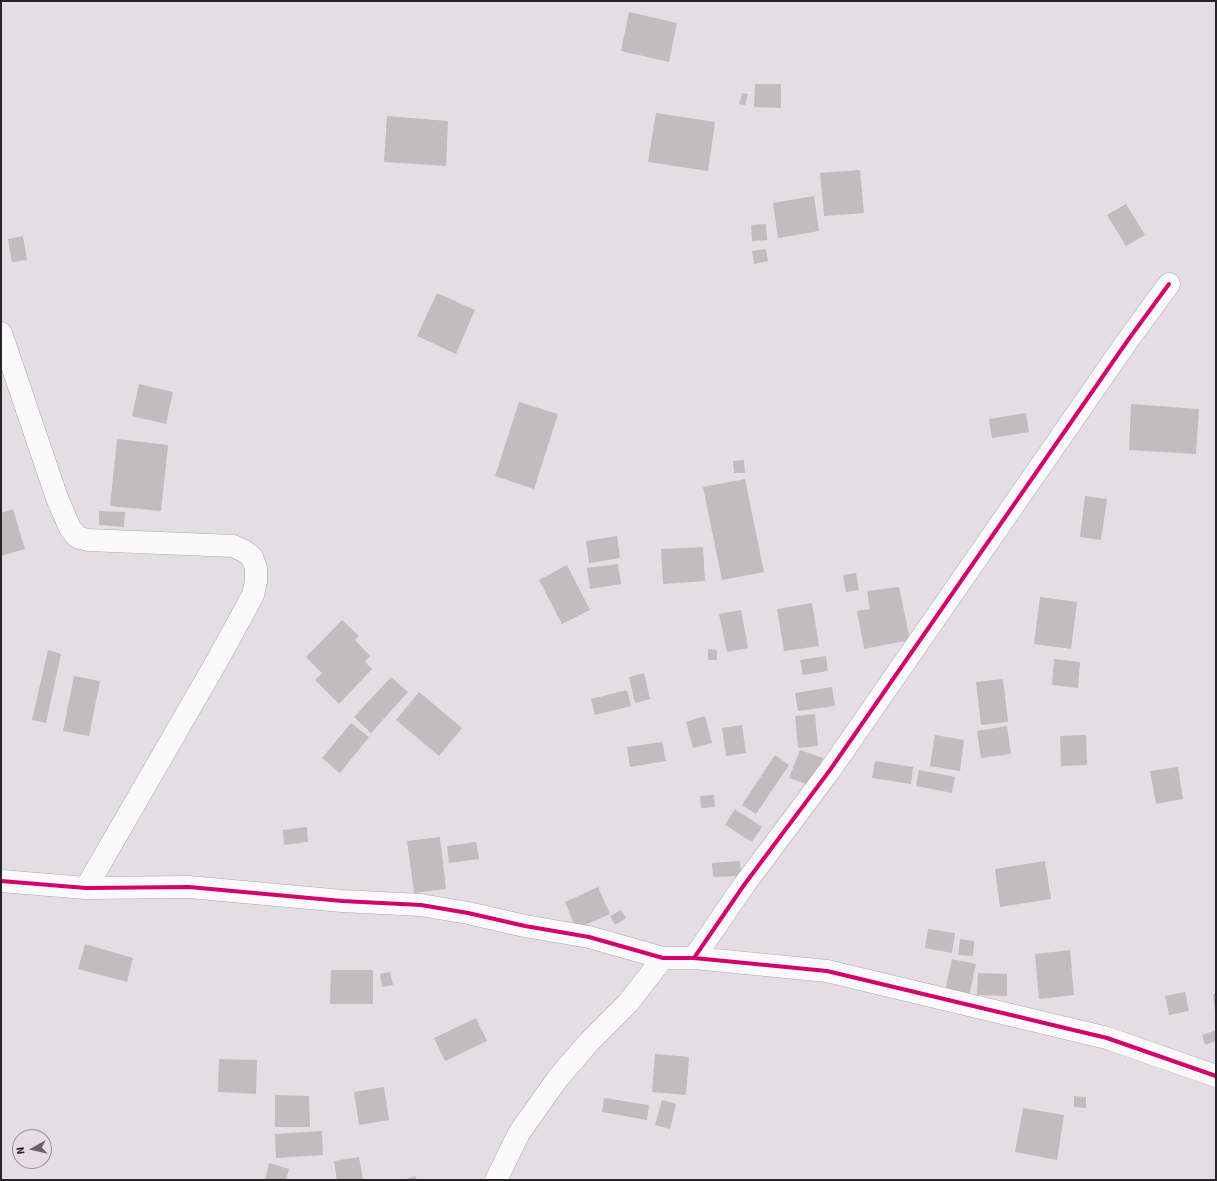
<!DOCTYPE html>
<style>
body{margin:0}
#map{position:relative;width:1217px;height:1181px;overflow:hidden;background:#e4dee4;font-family:"Source Sans 3",sans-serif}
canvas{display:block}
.frame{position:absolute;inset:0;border:2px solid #272327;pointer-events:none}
.north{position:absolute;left:12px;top:1129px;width:40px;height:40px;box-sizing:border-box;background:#e7dbe6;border:1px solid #9a919a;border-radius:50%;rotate:262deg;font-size:11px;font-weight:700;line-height:16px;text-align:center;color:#272327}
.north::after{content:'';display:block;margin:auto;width:14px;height:18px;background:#696469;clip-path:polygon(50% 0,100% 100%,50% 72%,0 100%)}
</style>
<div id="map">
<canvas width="1217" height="1181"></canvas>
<div class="frame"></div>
<div class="north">N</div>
</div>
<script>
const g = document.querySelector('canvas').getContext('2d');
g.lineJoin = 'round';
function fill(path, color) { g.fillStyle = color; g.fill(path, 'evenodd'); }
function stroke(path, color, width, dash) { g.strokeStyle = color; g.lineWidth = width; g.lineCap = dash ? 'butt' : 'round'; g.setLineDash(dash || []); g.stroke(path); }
fill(new Path2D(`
 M629,12L677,23L669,62L621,51Z
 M755,84H781V108L754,107Z
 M742,93L748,94L745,105L739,104Z
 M656,113L715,122L708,171L648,162Z
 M387,116L448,121L446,166L384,162Z
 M860,170L864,213L824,216L820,173Z
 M814,196L819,231L778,238L773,203Z
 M1126,204L1145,235L1126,246L1107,215Z
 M766,224L767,240L752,241L751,225Z
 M23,236L27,260L12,262L8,239Z
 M766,249L768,261L754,264L752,251Z
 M437,293L475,310L456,354L417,336Z
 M139,384L173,392L166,424L132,416Z
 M519,402L558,414L534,489L495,476Z
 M1131,404L1199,409L1196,454L1129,450Z
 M1026,413L1029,432L992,438L989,419Z
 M117,439L168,445L161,511L110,506Z
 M744,460L745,473H734L733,461Z
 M745,479L764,572L722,580L703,487Z
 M1085,496L1107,499L1101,540L1080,537Z
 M13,509L25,549L1,556V513Z
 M99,511L125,512L124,527L99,525Z
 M617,536L620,558L589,563L586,541Z
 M703,547L705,581L663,584L661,549Z
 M618,564L621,584L590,589L587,568Z
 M567,565L590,610L562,624L539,580Z
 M856,573L859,590L846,592L843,575Z
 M899,587L910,640L864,649L857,611L870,609L867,591Z
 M1040,597L1077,602L1071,649L1034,644Z
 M812,603L819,646L784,651L777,609Z
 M741,610L748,648L727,652L719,614Z
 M342,620L359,636L355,640L370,656L365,662L372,669L339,704L315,680L322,673L306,657Z
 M708,649L717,650V660H708Z
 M48,650L61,654L46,723L32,720Z
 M826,656L828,671L803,675L800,660Z
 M1054,659L1080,662L1078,688L1052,685Z
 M644,673L650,699L635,703L629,677Z
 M74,676L100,681L89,736L63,731Z
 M391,677L408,692L371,733L354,717Z
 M1003,679L1008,722L981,725L976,682Z
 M832,687L835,706L798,711L795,693Z
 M627,690L631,706L595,715L591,699Z
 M419,692L462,728L439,756L396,720Z
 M815,714L818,746L798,748L795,716Z
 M705,716L712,743L693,748L686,722Z
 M351,723L369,737L340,773L322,758Z
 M742,725L746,753L726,756L722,728Z
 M1007,726L1011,754L981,758L977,731Z
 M935,735L964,740L960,771L930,766Z
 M1086,735L1087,765L1061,766L1060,736Z
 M662,742L666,761L630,767L627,747Z
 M800,750L823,758L813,786L789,778Z
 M775,755L789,765L756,814L742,805Z
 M875,761L913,767L911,784L872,778Z
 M1178,767L1183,799L1156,804L1150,771Z
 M919,770L955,777L952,793L916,786Z
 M714,795L715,807L701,808L700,796Z
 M735,809L762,827L752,842L725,825Z
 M307,827L308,842L284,845L283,830Z
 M440,837L446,889L414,893L407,841Z
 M476,842L479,859L449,863L447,846Z
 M740,861L741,876L713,877L712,863Z
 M1045,861L1051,899L1000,907L995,869Z
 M598,887L610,914L576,929L565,902Z
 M621,910L626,918L615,925L610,916Z
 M928,929L955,933L952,953L925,948Z
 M960,939L974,941L973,956L958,955Z
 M85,944L133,958L127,982L78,969Z
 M1070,950L1074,995L1039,999L1035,954Z
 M952,959L976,964L969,996L945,991Z
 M331,970H373V1004H330Z
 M390,972L393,985L382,987L380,974Z
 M978,973L1007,974V996L977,995Z
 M1185,992L1189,1011L1169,1015L1165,996Z
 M1213,994H1216V1012H1215Z
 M476,1018L487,1041L445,1061L434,1038Z
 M1216,1030V1041L1205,1045L1202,1035Z
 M655,1054L689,1057L686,1095L652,1092Z
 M219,1059L257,1060L256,1094L218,1092Z
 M384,1087L389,1120L359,1125L354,1092Z
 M275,1095L309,1096L310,1127H275Z
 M1074,1096L1086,1097V1108L1074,1107Z
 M604,1098L649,1105L647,1120L602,1112Z
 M662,1100L676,1104L670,1129L655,1125Z
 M1023,1108L1064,1115L1057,1160L1015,1152Z
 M322,1131L323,1155L276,1158L275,1134Z
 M359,1157L363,1180H337L334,1161Z
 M269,1163L289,1169L286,1180H265Z
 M415,1176L417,1180H403Z`), '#c1bcbd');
const minor = new Path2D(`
 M1,333L57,498L70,528L77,537L88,540L233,546L244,551L252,557L256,568V581L253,595L217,661L86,888
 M1,881L86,888L189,887L342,901L421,905L468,913L525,926L589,937L663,958H694L827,971L1107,1038L1216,1076
 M694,958L744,885L830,770L1128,340L1169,284
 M496,1180L519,1133L558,1078L589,1042L628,1003L663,958`);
stroke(minor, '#aea9ae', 23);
stroke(minor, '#fbfafb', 22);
stroke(new Path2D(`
 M1,881L86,888L189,887L342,901L421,905L468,913L525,926L589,937L663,958H694L827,971L1107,1038L1216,1076
 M694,958L744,885L830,770L1128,340L1169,284`), '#d6006c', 4);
</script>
